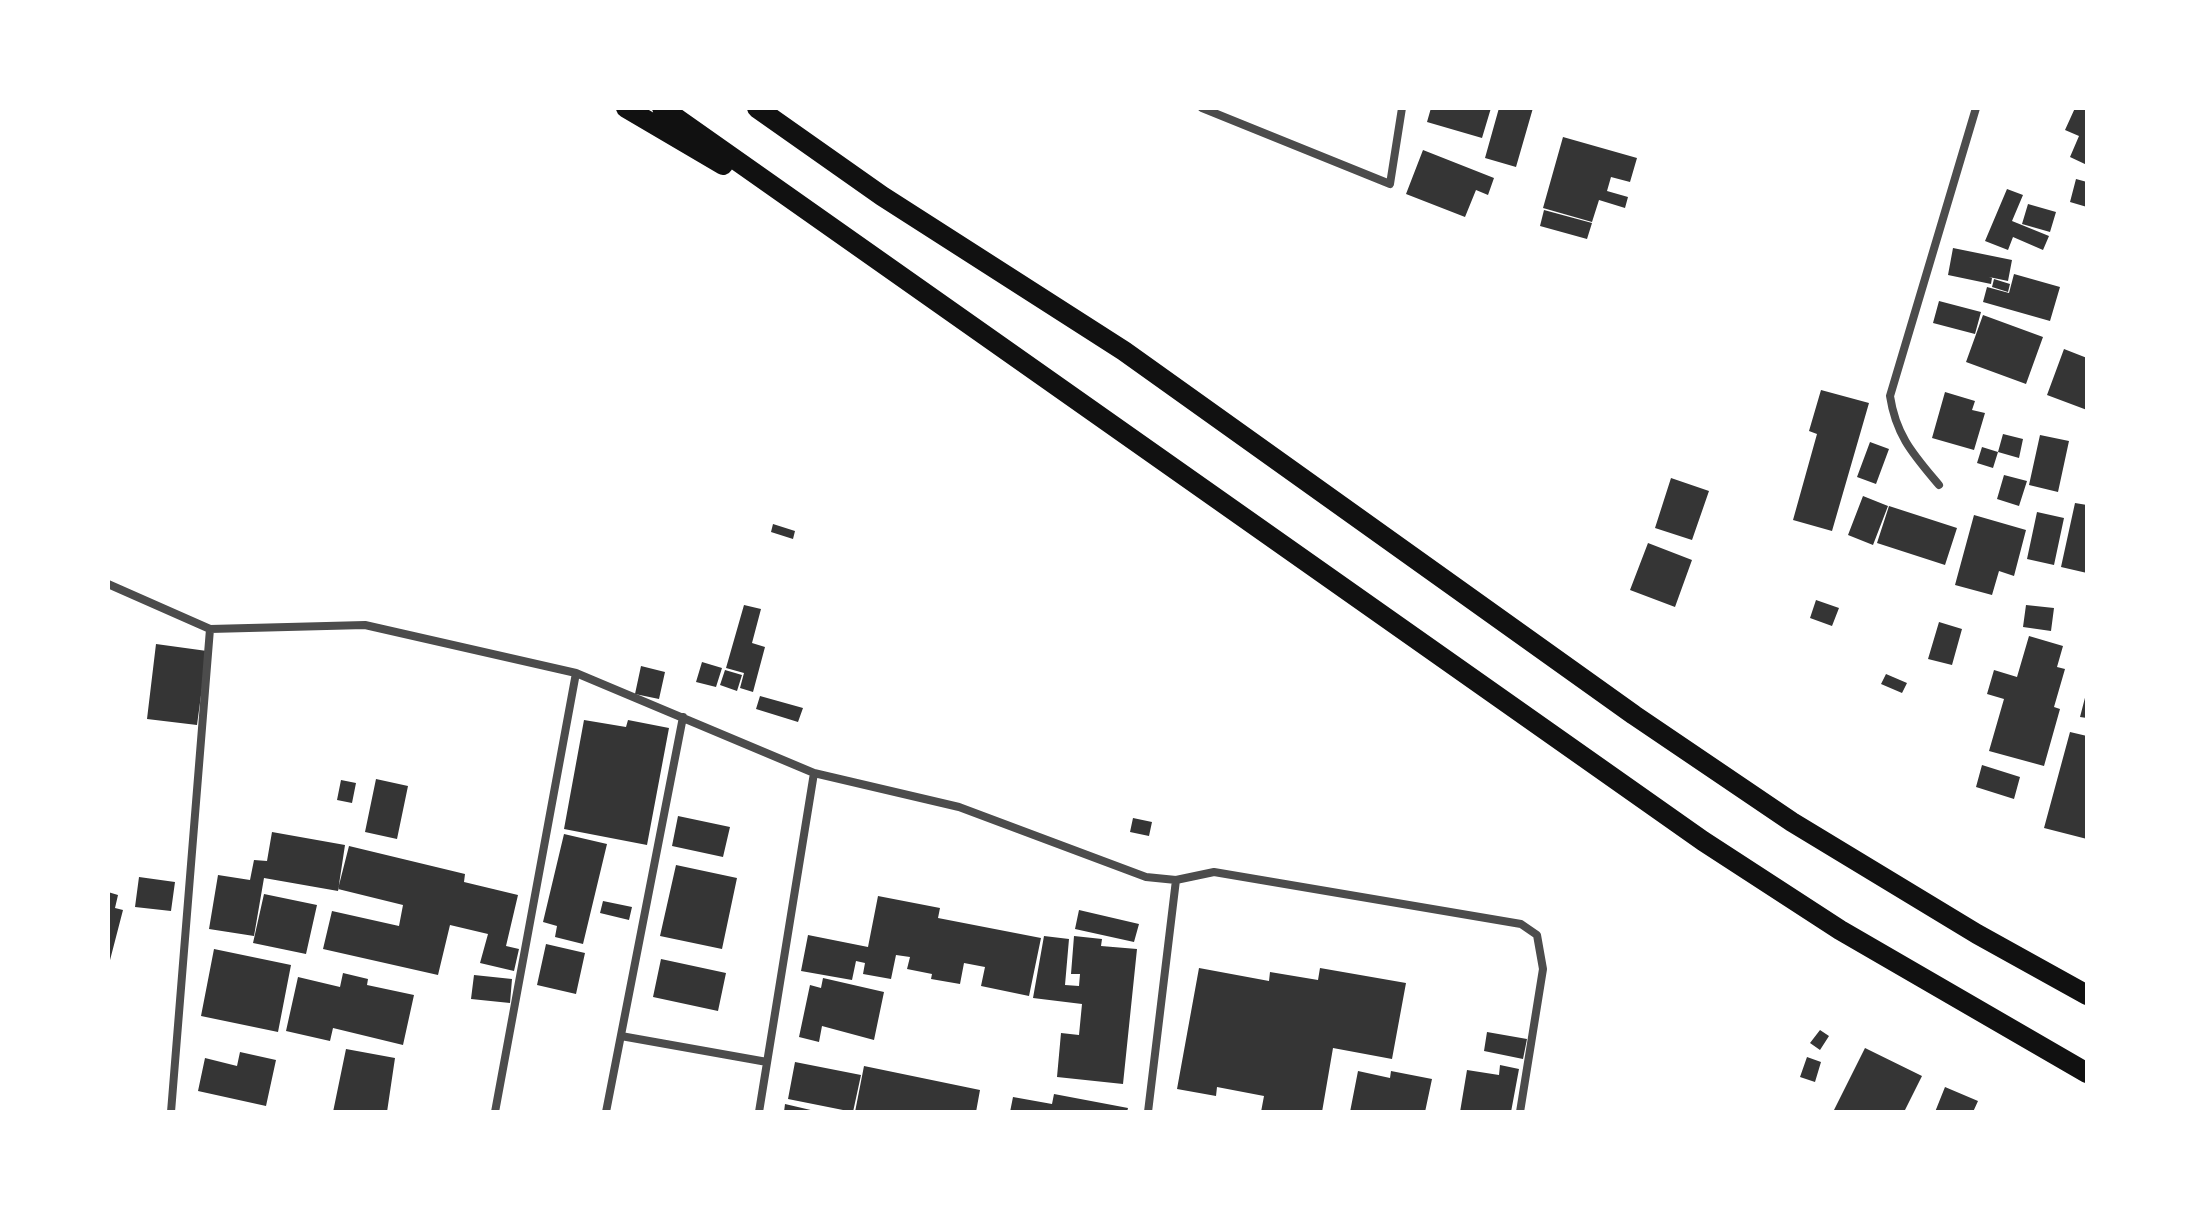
<!DOCTYPE html>
<style>
body{margin:0}
#map{position:relative;width:2195px;height:1220px;overflow:hidden;background:#fff;font-family:Mulish,sans-serif}
canvas{display:block}
.frame{position:absolute;inset:0;border:110px solid #fff;pointer-events:none}
</style>
<div id="map">
<canvas width="2195" height="1220"></canvas>
<div class="frame"></div>
</div>
<script>
const g = document.querySelector('canvas').getContext('2d');
g.lineJoin = 'round';
function fill(path, color) { g.fillStyle = color; g.fill(path, 'evenodd'); }
function stroke(path, color, width, dash) { g.strokeStyle = color; g.lineWidth = width; g.lineCap = dash ? 'butt' : 'round'; g.setLineDash(dash || []); g.stroke(path); }
fill(new Path2D(`
 M1431,108H1491L1482,138L1427,122Z
 M1499,108H1533L1516,167L1485,158Z
 M2075,108L2087,110V165L2070,157L2079,136L2065,130Z
 M1563,137L1637,158L1630,182L1611,177L1607,191L1628,197L1625,208L1599,200L1592,222L1543,208Z
 M1423,150L1494,178L1488,195L1476,190L1465,217L1406,194Z
 M2076,179L2087,182V207L2070,202Z
 M2007,189L2023,195L2012,221L2049,236L2043,250L2013,237L2008,250L1985,241Z
 M2028,204L2056,212L2050,232L2022,224Z
 M1544,210L1592,223L1587,239L1540,226Z
 M1953,248L2012,260L2008,281L1989,277L1992,278L1991,284L1948,275Z
 M2014,274L2060,287L2050,321L1983,302L1987,287L2009,293Z
 M1994,279L2010,284L2008,292L1992,287Z
 M1939,301L1981,312L1975,334L1933,323Z
 M1983,315L2043,337L2026,384L1966,362Z
 M2064,349L2087,358V410L2047,395Z
 M1821,390L1869,403L1832,531L1793,520L1817,434L1809,431Z
 M1945,392L1975,401L1972,410L1985,413L1974,450L1932,438Z
 M2003,434L2023,439L2019,458L1998,452L1993,468L1977,463L1982,447L1998,452Z
 M2040,435L2069,441L2058,492L2029,485Z
 M1870,442L1889,449L1876,484L1857,477Z
 M2004,475L2027,481L2019,506L1997,499Z
 M1671,478L1709,491L1692,540L1655,528Z
 M1863,496L1888,506L1873,545L1848,535Z
 M2075,503L2087,505V573L2061,567Z
 M1889,506L1957,528L1945,565L1877,543Z
 M2037,512L2064,518L2054,565L2027,559Z
 M1974,515L2026,530L2014,576L1999,571L1992,595L1955,585Z
 M773,524L795,531L793,539L771,532Z
 M1648,543L1692,560L1675,607L1630,590Z
 M1816,600L1839,608L1832,626L1810,618Z
 M744,605L761,609L752,643L765,647L753,692L740,688L744,673L726,668Z
 M2026,605L2054,608L2051,631L2023,627Z
 M1939,622L1962,629L1952,665L1928,659Z
 M2029,636L2063,646L2057,667L2065,669L2054,707L2060,709L2044,766L1989,751L2004,699L1987,694L1994,670L2017,677Z
 M156,644L207,651L197,725L147,719Z
 M702,662L722,668L716,687L696,682Z
 M641,666L665,672L659,699L635,694Z
 M725,670L742,675L737,691L720,685Z
 M1886,674L1907,683L1902,693L1881,684Z
 M2087,690V718L2080,717Z
 M760,696L803,708L798,722L756,709Z
 M584,720L626,727L628,720L669,728L647,845L564,829Z
 M2070,732L2087,736V839L2044,828Z
 M1982,765L2020,777L2014,799L1976,787Z
 M376,779L408,786L397,839L365,832Z
 M341,780L356,783L352,803L337,800Z
 M678,816L730,827L723,857L672,846Z
 M1133,818L1152,822L1149,836L1130,832Z
 M272,832L345,845L338,891L264,878L254,936L209,929L218,875L250,880L254,860L267,861Z
 M564,834L607,844L583,944L555,937L557,926L543,922Z
 M349,846L465,874L464,882L518,895L506,946L519,949L514,971L480,963L488,934L450,925L438,975L323,949L332,911L399,926L403,905L338,889Z
 M676,865L737,878L722,949L660,936Z
 M139,877L175,882L171,911L135,907Z
 M108,892L118,895L115,908L123,910L109,964Z
 M264,894L317,905L306,954L253,943Z
 M878,896L940,908L938,918L1041,938L1029,996L981,986L985,967L964,963L960,984L931,979L932,974L907,969L910,957L896,955L891,979L863,974L865,963L856,961L852,980L801,971L808,935L868,947Z
 M603,901L632,907L629,920L600,913Z
 M1079,910L1139,924L1134,942L1075,929Z
 M1044,936L1069,939L1065,985L1079,986L1080,974H1071L1074,936L1102,939L1101,946L1137,949L1123,1084L1057,1077L1061,1033L1079,1035L1082,1004L1033,998Z
 M546,944L585,953L576,994L537,985Z
 M214,949L291,965L278,1032L201,1016Z
 M661,959L726,973L718,1011L653,997Z
 M1199,968L1269,981L1270,972L1318,980L1320,968L1406,983L1392,1059L1333,1048L1322,1112H1261L1264,1096L1217,1087L1216,1096L1177,1089Z
 M343,973L368,979L367,985L414,995L403,1045L333,1028L330,1041L286,1031L298,977L340,987Z
 M474,975L512,979L510,1003L471,999Z
 M823,978L884,992L874,1040L822,1026L819,1042L799,1037L810,985L821,988Z
 M1820,1030L1829,1036L1820,1050L1810,1043Z
 M1487,1032L1527,1039L1523,1059L1484,1051Z
 M1865,1048L1922,1076L1904,1112H1833Z
 M346,1049L395,1058L387,1112H333Z
 M240,1052L276,1060L266,1106L198,1091L205,1058L237,1066Z
 M1807,1057L1821,1062L1815,1082L1800,1077Z
 M795,1062L861,1075L853,1112L788,1099Z
 M1500,1065L1519,1069L1511,1112H1460L1467,1070L1499,1075Z
 M864,1066L980,1090L976,1112H855Z
 M1358,1071L1390,1078L1391,1071L1432,1079L1425,1112H1350Z
 M1945,1087L1978,1101L1973,1112H1935Z
 M1054,1094L1128,1108L1127,1112H1010L1013,1097L1052,1104Z
 M785,1104L815,1111V1112H784Z`), '#353535');
stroke(new Path2D(`
 M1202,108L1390,184L1402,108
 M1939,485C1914,455 1896,436 1890,396L1976,108
 M108,584L210,629L365,625L576,673L814,773L959,807L1146,877L1176,880L1214,872L1521,924L1537,935L1543,969L1520,1112
 M621,1036L767,1062
 M171,1112L210,629
 M495,1112L576,673
 M606,1112L683,717
 M759,1112L814,773
 M1148,1112L1176,880`), '#4c4c4c', 8);
stroke(new Path2D(`
 M626,108L723,165
 M662,108L1703,841L1840,930L2087,1073
 M757,108L882,196L1124,351L1634,715L1792,822L1977,934L2087,995`), '#111', 20);
</script>
